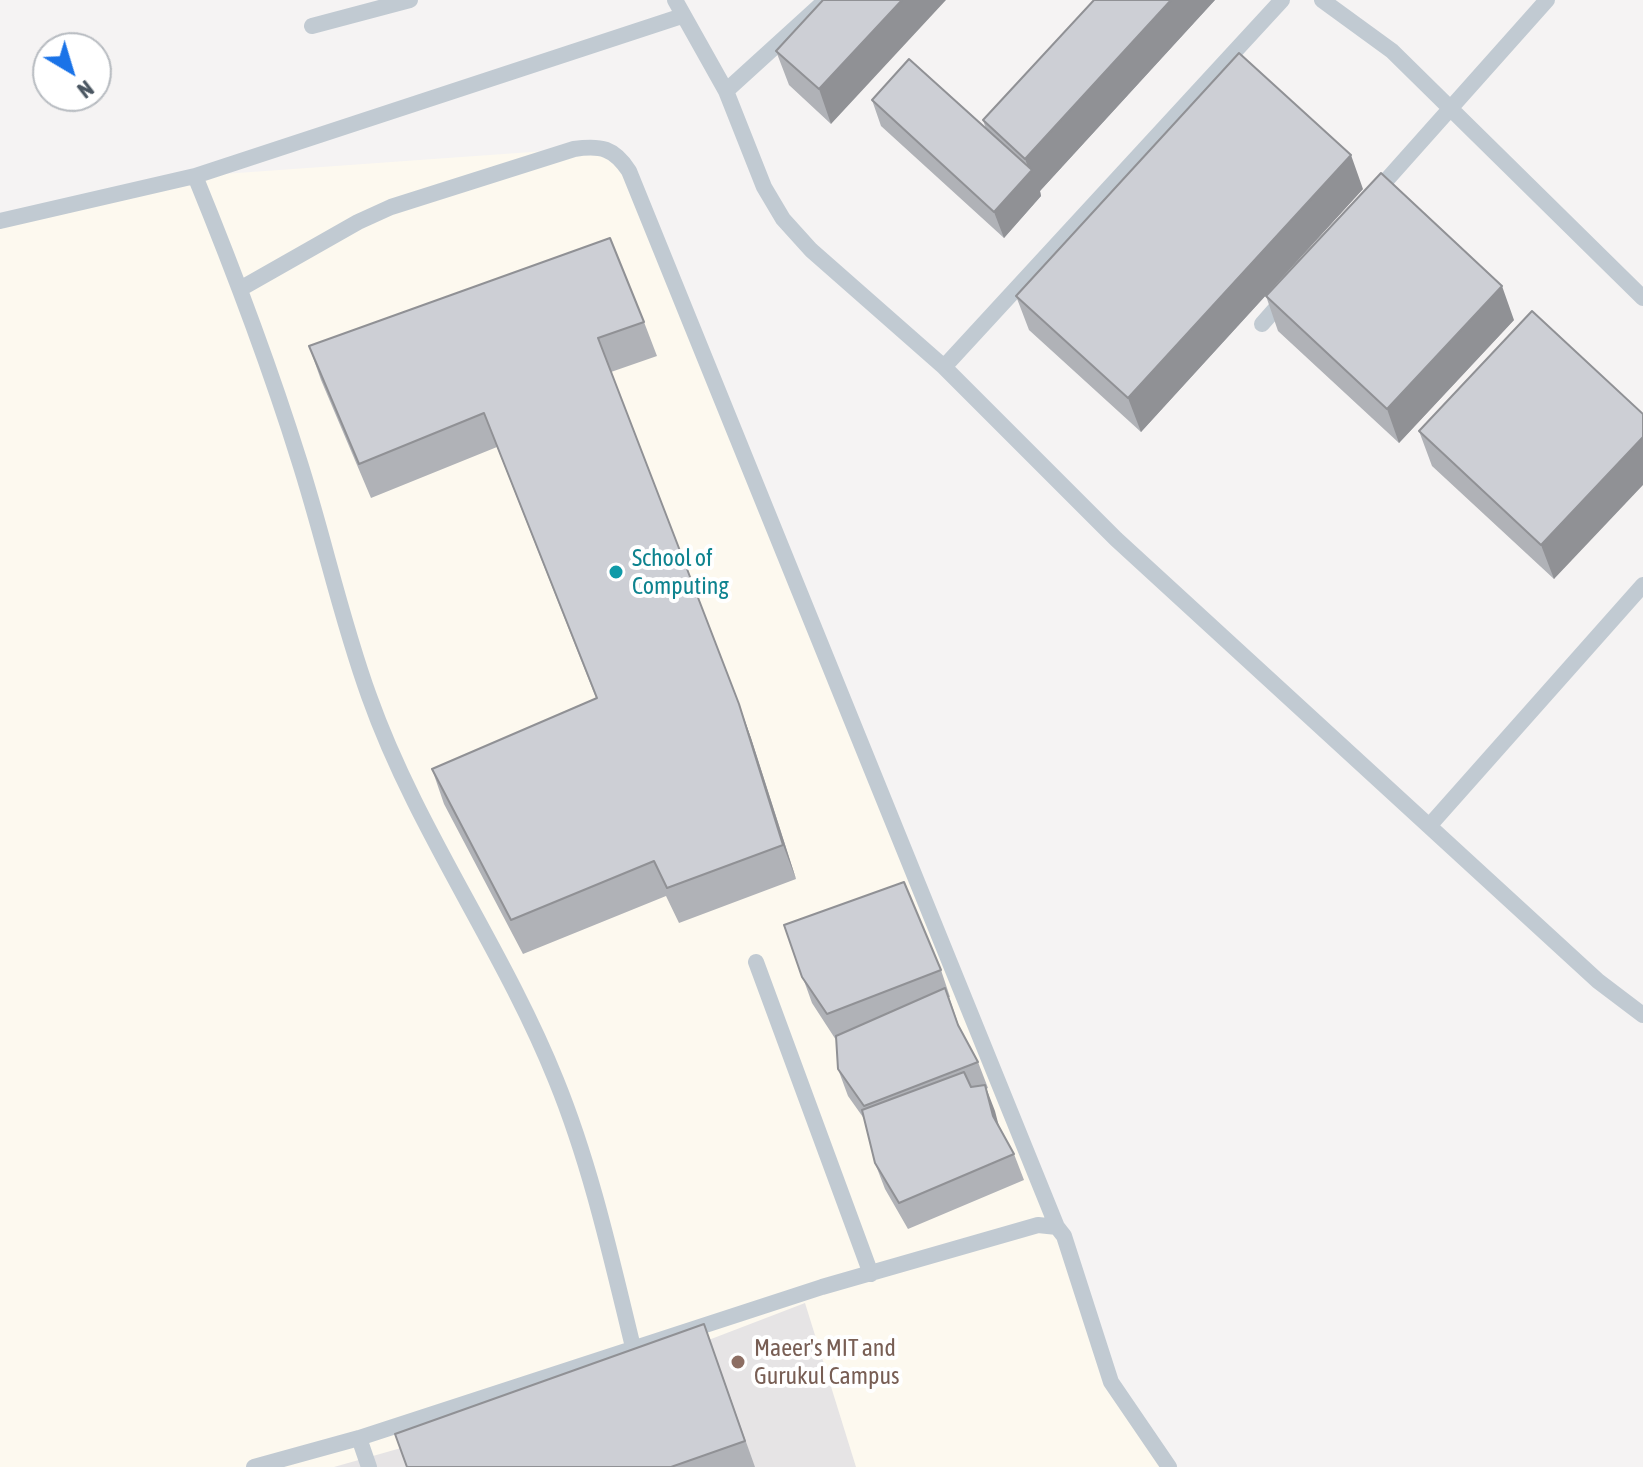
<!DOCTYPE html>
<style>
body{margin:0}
#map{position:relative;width:1643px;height:1467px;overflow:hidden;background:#f5f3f3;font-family:"Asap Condensed",sans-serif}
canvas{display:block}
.north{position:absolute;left:32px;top:32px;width:80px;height:80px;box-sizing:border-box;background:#fff;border:2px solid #b7bbc0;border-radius:50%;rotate:142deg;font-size:22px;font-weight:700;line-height:32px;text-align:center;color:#4a5661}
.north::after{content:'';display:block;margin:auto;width:28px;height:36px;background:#1a73e8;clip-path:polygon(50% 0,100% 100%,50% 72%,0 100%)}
</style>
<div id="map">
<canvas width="1643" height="1467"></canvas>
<div class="north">N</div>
</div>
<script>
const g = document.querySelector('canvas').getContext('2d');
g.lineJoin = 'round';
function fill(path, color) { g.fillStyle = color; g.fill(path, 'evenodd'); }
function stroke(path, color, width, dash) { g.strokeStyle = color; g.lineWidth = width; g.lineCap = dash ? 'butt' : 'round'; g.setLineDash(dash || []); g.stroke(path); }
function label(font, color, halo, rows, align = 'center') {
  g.font = font + ' "Asap Condensed",sans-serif'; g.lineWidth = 8; g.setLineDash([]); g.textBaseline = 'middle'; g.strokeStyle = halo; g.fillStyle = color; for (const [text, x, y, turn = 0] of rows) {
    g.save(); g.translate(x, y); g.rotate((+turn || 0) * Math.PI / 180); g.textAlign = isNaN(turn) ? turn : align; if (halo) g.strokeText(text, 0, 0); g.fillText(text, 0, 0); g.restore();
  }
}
fill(new Path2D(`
 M574,149L618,154L1057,1227L1111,1382L1169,1467H0V221L195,176Z`), '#fdf9ef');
fill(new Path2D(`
 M805,1303L856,1467H334L500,1420Z`), '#e6e4e5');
stroke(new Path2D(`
 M675,0L726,91L764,187L783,219L811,250L944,367L1116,539L1598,981L1643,1015
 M1322,0L1392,51L1643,298
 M312,26L410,0
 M726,91L826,0
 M195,176L682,16
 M1375,193L1547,0
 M0,221L195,176C233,269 269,364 299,460C324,538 341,619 369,696C417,831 503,948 556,1080C591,1166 611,1257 633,1347
 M240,289L358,222L391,207L574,149C601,145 614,148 629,171L1057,1227L1064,1236L1111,1382L1169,1467
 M1262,324L1284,299
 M944,367L1282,0
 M1430,825L1643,585
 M756,962L871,1274
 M359,1438L369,1467
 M254,1467L359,1438L822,1287L1038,1225L1057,1227`), '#c1cad2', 16);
fill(new Path2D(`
 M823,0L831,124L789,85L776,51Z
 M1094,0H1215L1040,191L1041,196L1004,238L881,126L872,100L986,129L983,120Z
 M1363,189L1141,432L1029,330L1016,296Z
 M1266,296L1514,320L1399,443L1278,331Z
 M644,322L657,356L611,372L751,738L796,879L679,923L666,896L523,954L444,804L432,769L596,698L497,447L371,498L321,380L309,346Z
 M1643,414L1554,579L1432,466L1419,431Z
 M784,925L941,970L950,997H949L960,1029L978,1062L988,1088L986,1089L998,1124L1014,1154L1024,1180L908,1229L885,1189L875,1163L865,1120L848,1096L838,1069L836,1040L812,1003Z
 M704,1324L755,1467H407Z`), '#b0b2b7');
fill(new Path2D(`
 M902,0H946L831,124L819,89Z
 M1171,0H1215L1040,191L1041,196L1004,238L994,212L1030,172L1025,159Z
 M1351,155L1363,189L1141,432L1128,398Z
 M1502,286L1514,320L1399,443L1387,409Z
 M1643,437V485L1554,579L1541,545Z
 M739,704L751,738L796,879L783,845Z
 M985,1085L995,1111L1003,1142L993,1116Z`), '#909195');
const building = new Path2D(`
 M823,0H902L819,89L776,51Z
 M1094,0H1171L1025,159L983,120Z
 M1239,53L1351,155L1128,398L1016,296Z
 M909,59L1032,170L994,212L872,100Z
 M1381,173L1502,286L1387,409L1266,296Z
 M610,238L644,322L598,338L739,704L783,845L667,888L654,861L511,920L432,769L597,698L484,413L359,464L309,346Z
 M1532,311L1643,414V437L1541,545L1419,431Z
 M904,882L941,970L827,1014L802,977L784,925Z
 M945,988L958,1025L978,1062L864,1106L838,1069L836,1036Z
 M964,1072L971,1087L985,1085L993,1116L1014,1154L899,1203L875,1163L862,1110Z
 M704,1324L745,1441L671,1467H407L395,1434Z`);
fill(building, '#cdcfd5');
stroke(building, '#909195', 2);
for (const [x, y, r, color] of [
 [616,572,8,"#0f9aa8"],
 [738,1362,8,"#8d6e63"]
]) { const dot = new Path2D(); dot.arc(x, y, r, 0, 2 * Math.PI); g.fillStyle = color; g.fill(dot); stroke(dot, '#fff', 3); }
label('24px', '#0d838f', '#fff', [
 ["School of",632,558],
 ["Computing",632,586]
], 'left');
label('24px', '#785e54', '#fff', [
 ["Maeer's MIT and",754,1348],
 ["Gurukul Campus",754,1376]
], 'left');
</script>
